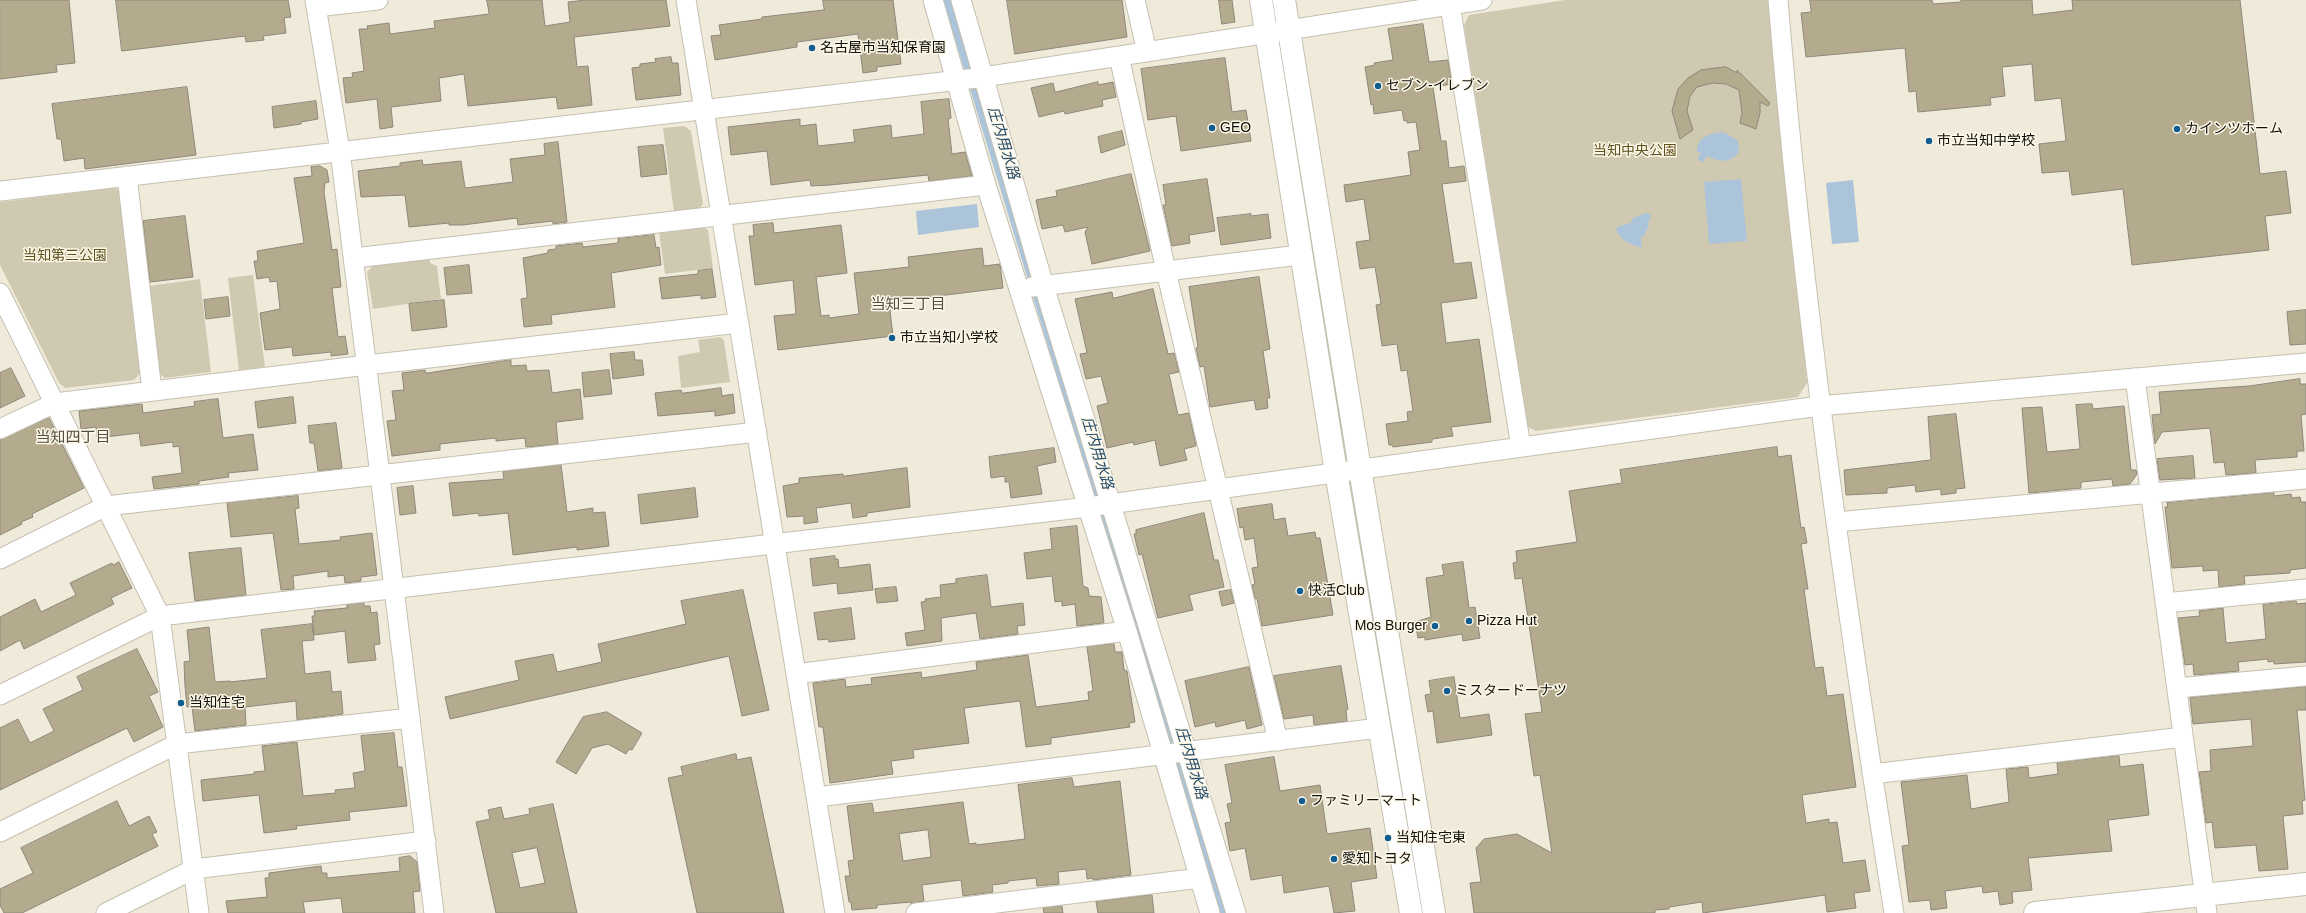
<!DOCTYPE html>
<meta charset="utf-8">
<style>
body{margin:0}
canvas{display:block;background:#f0eadb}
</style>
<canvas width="2306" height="913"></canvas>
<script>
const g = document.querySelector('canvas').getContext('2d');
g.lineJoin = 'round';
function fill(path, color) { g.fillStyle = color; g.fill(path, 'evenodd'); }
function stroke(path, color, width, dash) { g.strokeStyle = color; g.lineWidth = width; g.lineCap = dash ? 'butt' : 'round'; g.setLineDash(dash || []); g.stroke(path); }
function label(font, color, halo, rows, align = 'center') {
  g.font = font + ' Arial,"Noto Sans JP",sans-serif'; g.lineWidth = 3; g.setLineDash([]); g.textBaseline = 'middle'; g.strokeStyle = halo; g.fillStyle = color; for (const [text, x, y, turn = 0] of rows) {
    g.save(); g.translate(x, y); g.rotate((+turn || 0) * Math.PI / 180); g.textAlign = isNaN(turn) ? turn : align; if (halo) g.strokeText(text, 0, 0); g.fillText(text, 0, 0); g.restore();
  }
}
fill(new Path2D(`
 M1565,0H1771L1807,383L1798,397L1536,431L1528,427L1464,25L1469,15Z
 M684,126L691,131L703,204L699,210L674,213L663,128Z
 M115,188L120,192L141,372L134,380L65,388L59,383L0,265V202Z
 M703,227L708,230L713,268L665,274L659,232Z
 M429,257L430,263L437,266L441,299L373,309L367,272L373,265Z
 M253,275L265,367L239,370L228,278Z
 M200,279L211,372L165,378L160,374L149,286Z
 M720,337L724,340L730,382L681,388L678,356L700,352L698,340Z`), '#d0c9b2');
fill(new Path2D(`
 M943,0H951L1227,913H1220Z
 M1724,132L1738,141L1739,152C1729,164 1720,162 1707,156L1703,162L1698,160V156H1700V152H1697C1696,137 1711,133 1724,132Z
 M1741,179L1747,241L1709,244L1704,182Z
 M1853,180L1859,242L1832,244L1826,183Z
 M977,204L979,227L918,235L916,211Z
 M1646,213L1651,215L1648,224L1649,228L1646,230L1645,235L1641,237L1642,247C1631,246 1620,240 1616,229L1620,226L1631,223L1633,218Z`), '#acc4d9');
const building = new Path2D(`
 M0,0H69L75,63L56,65L57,72L0,79Z
 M116,0H288L291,17L284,18L286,33L263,36L264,40L246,42L245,36L122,51Z
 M487,0H542L545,26L570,22L568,2L586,0H666L670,26L574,37L577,67L588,66L592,105L558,109L556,97L468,106L464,74L439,78L441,101L391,107L393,127L380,129L377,99L346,103L343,78L353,77L352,73L364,71L359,29H368L367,26L389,23L390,34L435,28L434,21L489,14Z
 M823,0H893L901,64L877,67V71L863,73L858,34L797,42V47L715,60L711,36L721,35L719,25L762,19V17L824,10Z
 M1007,0H1122L1127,37L1015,54Z
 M1219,0H1232L1235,22L1222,24Z
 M1810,0H1932L1933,4L1961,2V0H2032L2033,15L2073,10L2072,0H2240L2260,174L2286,171L2291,213L2265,216L2269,250L2132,265L2123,189L2072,195L2069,171L2042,173L2039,144L2066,141L2061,98L2035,101L2032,64L2002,67L2005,96L1990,98L1991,105L1918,112L1916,91L1909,92L1905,48L1806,57L1801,13L1811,12Z
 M1423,24L1429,62L1448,60L1452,84L1433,87L1441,141H1446L1449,168L1464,166L1466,181L1442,184L1454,264L1471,262L1477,298L1441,303L1446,343L1479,339L1491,422L1451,427L1453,436L1432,439V442L1393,447L1392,445H1389L1386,424L1408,421L1407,412L1413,411L1407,370L1401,371L1397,344L1382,346L1376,305L1381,304L1375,267L1360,269L1356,242L1370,240L1364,199L1346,202L1344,185L1411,175L1408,152L1420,150L1416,122L1407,123V120L1404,121L1402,110L1374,114L1373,104L1371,105L1365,67L1375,65L1374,63L1393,60L1388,29Z
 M671,57L672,63H678L681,95L636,100L632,68L640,67V64L656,62L655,59Z
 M1225,58L1232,112L1246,110L1251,141L1181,151L1176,116L1148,120L1141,69Z
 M1726,67L1737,73V70L1770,103L1768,106L1760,102V113L1756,129L1740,123L1742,113L1739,90L1726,84L1713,83L1697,87L1690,96L1687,111L1693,130L1680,139L1672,111L1678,89L1688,78L1701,70Z
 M1098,82V85L1113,82L1116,97L1102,100L1103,106L1065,114L1064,111L1039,117L1031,88L1053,83L1055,92Z
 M187,87L196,155L85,169L84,158L64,161L61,139H57L52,104Z
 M949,99L951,118L948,119L952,154L965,152L972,176L929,181L928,175L830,185L811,186L810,180L771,185L767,151L731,155L728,127L800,119V126L816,124L818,146L855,142L853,130L883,126L891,125L892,138L924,134L921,102Z
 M316,101L318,119L301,122V124L274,128L272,107Z
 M1122,131L1125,145L1101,153L1098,137Z
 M558,142L567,222L553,224V221L518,225L517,218L463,225H449V223L409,227L405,195L361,197L358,171L400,166V163L422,160L423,165L461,161L465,188L513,182L510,159L545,155L544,144Z
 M663,145L667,174L641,177L638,147Z
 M320,166L327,170L329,182L325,183L324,192L332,250L337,249L341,287L332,288L338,337L345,336L348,354L331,356V352L293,356L292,347L265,350L260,313L280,309L277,281L270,282L269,277L257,279L254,261H258L257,251L304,243L294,178L312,176L311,167Z
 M1131,174L1150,251L1092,264L1085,232L1088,227L1065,232L1063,225L1042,229L1036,200L1057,196L1056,191Z
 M1207,179L1215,231L1189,235L1190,243L1172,246L1163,205H1166L1163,185Z
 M1251,214V216L1268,214L1271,238L1221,245L1217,218Z
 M185,216L193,277L150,282L143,221Z
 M773,223L774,233L841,225L847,273L816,277L821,316L829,315V318L859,314L854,273L909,267L908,257L982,248L984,266L1000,264L1003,288L889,302L893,336L778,350L774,316L796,314L793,280L755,285L749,236H754L753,225Z
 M654,235L656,248L659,247L661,265L611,273L615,307L551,315L552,324L524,327L521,299L527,298V293L523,258L548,253V250L556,249V246L582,243L583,247L618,243V239Z
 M469,265L472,293L447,295L444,268Z
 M712,269L716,297L701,299V295L662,299L659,278L698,274V271Z
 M1259,277L1270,349L1263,351L1270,398H1267L1268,408L1256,410L1254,400L1210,407L1204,366L1200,367L1196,348L1198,347L1189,287Z
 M1153,289L1168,354L1174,353L1179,372L1169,374L1178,415L1189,413L1196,446L1184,449L1187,460L1160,466L1155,440L1134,445L1133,442L1107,448L1097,406L1108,403L1101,376L1086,379L1080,354L1087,353L1075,299L1112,292L1113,298Z
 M228,297L230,316L206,319L204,300Z
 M444,300L447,327L412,331L409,304Z
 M2306,310V344L2290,345L2287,312Z
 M634,352L635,360H642L644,375L613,379L610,354Z
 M511,360V366L526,365L527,371L549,370L552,393L580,389L583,419L556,422L558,444L526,447L525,438L496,441V438L440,444V450L392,456L387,421L396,420L392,391L404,390L402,373L425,370L426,373Z
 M11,368L25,396L0,408V373Z
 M609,370L612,394L584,397L582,373Z
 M2300,379V384H2306V414L2301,415L2304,451H2297V457L2255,460L2256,473L2226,475L2224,462L2214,463L2210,428L2162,432L2155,444L2152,415L2161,414L2159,392L2249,386Z
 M721,388L722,396L733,394L735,413L715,416V411L658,416L655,393L681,390L682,393Z
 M293,397L296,423L258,428L255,402Z
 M218,399L223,438L253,434L258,470L228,473L229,477L199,481V484L154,489L152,477L182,473L179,446L173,447V442L141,446L139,433L97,438L96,427L81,429L79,411L142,404L143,413L195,406L194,402Z
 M2092,404L2093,409L2124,406L2131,470H2136L2137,474L2130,484L2113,486L2112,479L2081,482V488L2029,493L2022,408L2042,407L2047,452L2080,449L2076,405Z
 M1956,414L1965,488L1956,489V493L1941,495V489L1916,492L1915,485L1887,488V493L1846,495L1844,470L1931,460L1928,417Z
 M49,418L84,488L32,514L33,517L21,522L22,524L0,535V440Z
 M336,423L342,468L318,471L314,443H310L308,426Z
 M1777,447L1778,457L1791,455L1801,528L1804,527L1807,543L1801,544L1808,589H1804L1815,668L1823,667L1827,696L1843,694L1856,787L1802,795L1806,823L1829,819V823L1837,822L1843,863L1865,860L1870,891L1854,893L1856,908L1827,912L1825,895L1703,913L1702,902L1669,907V909L1655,910V913H1474L1470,883L1481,882L1476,848L1484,839L1517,834L1552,853L1540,775L1534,776L1525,714L1542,712L1522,578L1515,579L1513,563L1517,562L1516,551L1577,542L1569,491L1622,483L1620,470Z
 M1054,448L1056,462L1037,466L1042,494L1011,498L1009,482H1005V476L991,478L989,457Z
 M2193,456L2195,478L2160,480L2157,459Z
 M561,465L567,512L593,508V513L605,512L609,546L577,550V547L513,555L508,513L479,516L478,513L453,516L449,483L504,479L503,472Z
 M907,468L910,507L867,513V516L853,518L851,503L816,508L818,522L804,524V516L787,517L783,486L799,483V478L843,474V476Z
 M413,486L416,513L400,515L397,488Z
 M695,488L698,517L641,524L638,495Z
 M2274,493V496L2291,494L2292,498L2300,497L2301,502H2306V568L2290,570V573L2244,576L2245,584L2219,587L2218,570L2203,571V566L2172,568L2165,507H2168L2167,503Z
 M298,496L299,508L295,509L299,544L341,540L340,537L372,533L377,575L361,577V581L345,583L344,575L328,577V571L293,576L294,589L281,590L273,533L231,537L227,503Z
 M1272,504L1274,520L1285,518L1288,536L1315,532L1316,538H1320L1333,615L1262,626L1257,598L1255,599L1252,585L1255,584L1252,568L1258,567L1254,538L1245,540L1243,527L1240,528L1237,509Z
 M1204,513L1214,560H1218L1224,587L1189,595L1193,610L1158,618L1142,554L1139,555L1134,534H1136V530Z
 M1077,526L1083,586L1088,588L1089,596L1101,597L1104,623L1077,626L1075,604L1062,606V601L1055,602L1052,576L1027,579L1024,553L1052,549L1050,529Z
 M241,548L246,595L195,601L189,553Z
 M835,556V559H838L839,568L870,564L873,590L838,594L837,583L813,586L810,559Z
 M119,562L132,588L111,598L114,604L24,649L20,640L0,651V617L35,599L41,612L76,595L70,583L112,563L113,565Z
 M1463,562L1469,608L1475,607L1480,638L1463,641L1462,634L1425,640V637L1418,638L1415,622L1431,617L1426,578L1444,575L1442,565Z
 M987,575L991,607L1023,603L1025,625L1017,626L1018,634L980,639L976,613L941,618L942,641L907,646L905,633L925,630L921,602L926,601L925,599L941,597L940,585L956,583V579Z
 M896,587L898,601L877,603L875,589Z
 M743,590L769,710L742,716L729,656L450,719L445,697L519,680L515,661L553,654L557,672L602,662L598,644L686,624L681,601Z
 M1231,590L1234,603L1222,606L1219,592Z
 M2296,601L2297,604L2306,603V662L2274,664V661L2268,662V659L2238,662L2239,671L2194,675L2193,664L2185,665L2178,618L2200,616L2199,611L2223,608L2226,643L2266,639L2263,605Z
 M364,603V606H370L371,613L377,612L380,644L374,645L376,660L348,663L345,631L314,635L312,616H315L314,611L347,608V605Z
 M851,608L855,639L829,642L828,639L818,640L814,613Z
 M312,624L314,640L302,641L305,674L330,671L332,692L341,691L343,714L297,720L296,701L245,707L246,725L195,731L192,707H187L185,686L184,662L190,661L187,630L209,627L215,682L230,681V682L267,678L261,630Z
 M1114,644L1115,652H1122L1124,670L1127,671L1135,722L1129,723L1130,727L1051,738V744L1026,747L1020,701L964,708L969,743L913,750L914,758L891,761L893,774L830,783L823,727H819L813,683L845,679L846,687L872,684L871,678L921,672L922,678L949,674L977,670L976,662L1028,655L1036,707L1067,703L1089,700L1088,692L1093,691L1087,647Z
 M137,649L158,692L149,696L163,727L134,742L127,728L0,790V728L18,719L30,743L54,731L43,709L83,690L77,677Z
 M1341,666L1348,709L1346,710L1347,721L1314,725L1313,715L1284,719L1274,676Z
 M1249,667L1262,725L1247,729L1245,720L1216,727L1215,722L1195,727L1185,681Z
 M1454,677L1460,718L1489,714L1492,735L1437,743L1433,711L1428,712L1425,695L1431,694L1429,681Z
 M2306,687V710H2297L2305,800L2302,801L2303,814L2283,816L2288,869L2259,871L2256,845L2215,848L2212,822L2206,823L2199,772L2211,771L2210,750L2253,746L2251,719L2193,724L2190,698Z
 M607,712L642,733L632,750L629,749L626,754L608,744L592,748L576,774L556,762L583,717Z
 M394,733L398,767H402L407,806L349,812L350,820L296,826L297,829L264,833L259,795L203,801L201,780L254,774V772L265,771L262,746L297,742L303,796L336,793L335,790L355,788L353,773L365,771L361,736Z
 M736,754L737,760L751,757L784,913H697L668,778L683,775L681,767Z
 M2119,756L2120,767L2143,764L2149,815L2108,820L2112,851L2028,858L2032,890L2012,892L2013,903L2000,905L1998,891L1983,893L1982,886L1945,891L1947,908L1931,910L1930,900L1909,902L1902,846L1909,845L1901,782L1967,775L1971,809L2009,802L2006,769L2028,767L2029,778L2058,774L2057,763Z
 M1274,757L1280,791L1320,785L1327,834L1370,828L1377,878L1351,882L1355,911L1334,913L1329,886L1284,893L1282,875L1251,880L1245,848L1230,851L1225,823L1231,822L1227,804L1232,803L1225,765Z
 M1072,778L1074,787L1120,781L1131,875L1093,880V878L1087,879L1086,869L1058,872L1059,884L1037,886L1036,878L1008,881V883L992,885L993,892L963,896L961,880L922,885L924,901L911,904V902L877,905V908L852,910L851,902H849L845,876H850L848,861L854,860L847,806L872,803L874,813L963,802L969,844L976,843V845L1025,839L1018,785ZM928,830L931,857L903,861L899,834Z
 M117,801L129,826L149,816L157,832L152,834L158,846L22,913H4L0,905V889L33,873L21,848Z
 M553,804L577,913H496L476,822L490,819L488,810L501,807L504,819L530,814L529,809ZM537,848L545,883L520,888L512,853Z
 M410,856L417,862L420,891L413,892L415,913H343L341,898L303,902L305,913H228L226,901L267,897L265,878H269V873L321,866L322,873H327V878L400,871L399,858Z
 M1152,895L1154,913H1098L1096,902Z
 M1062,906L1063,913H1044L1043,908Z`);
fill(building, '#b4aa8e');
stroke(building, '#8d887a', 1);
const minor = new Path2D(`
 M315,0L340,151L434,913
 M686,0L835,913
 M933,0L986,185L1127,631L1210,913
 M961,0L1044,286L1236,913
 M1135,0L1147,52
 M1778,0C1803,306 1846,610 1894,913
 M1450,5L1521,447
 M316,7L378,0
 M1119,56L1166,271L1278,741
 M127,176L152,391
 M0,191L977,78L1482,0
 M354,258L986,185
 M1032,287L1300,255
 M0,293L160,616L199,913
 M2135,378L2207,913
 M0,429L55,403L367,365L739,323
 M1836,522L2306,479
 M0,559L106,506L757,432
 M2165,603L2306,589
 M796,674L1127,631
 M2177,688L2306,676
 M0,695L160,616L1088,507L1819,406L2306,363
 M1872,774L2183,737
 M817,797L1379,728
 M0,832L177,744L410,718
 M106,913L194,869L426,841
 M916,913L1200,878`);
const tertiary = new Path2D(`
 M1261,0L1336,472L1411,913
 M1284,0L1360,469L1434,913
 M2035,913L2306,884`);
stroke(minor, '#c4c0b0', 21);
stroke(tertiary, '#c4c0b0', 24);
stroke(minor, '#fff', 19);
stroke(tertiary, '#fff', 22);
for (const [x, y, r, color] of [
 [812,48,4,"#115c90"],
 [1378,86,4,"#115c90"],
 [1212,128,4,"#115c90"],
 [2177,129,4,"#115c90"],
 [1929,141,4,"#115c90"],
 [892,338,4,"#115c90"],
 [1300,591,4,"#115c90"],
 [1469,621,4,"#115c90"],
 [1435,626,4,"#115c90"],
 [1447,691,4,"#115c90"],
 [181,703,4,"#115c90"],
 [1302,801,4,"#115c90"],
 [1388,838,4,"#115c90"],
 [1334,859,4,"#115c90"]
]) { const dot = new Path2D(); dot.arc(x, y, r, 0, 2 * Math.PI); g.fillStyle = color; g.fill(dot); stroke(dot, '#fdf8e8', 1.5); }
label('14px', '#100e09', '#fdf8e8', [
 ["名古屋市当知保育園",820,48],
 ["セブン-イレブン",1386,86],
 ["GEO",1220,128],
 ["カインツホーム",2185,129],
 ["市立当知中学校",1937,141],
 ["市立当知小学校",900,338],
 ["快活Club",1308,591],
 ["Pizza Hut",1477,621],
 ["Mos Burger",1427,626,"right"],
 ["ミスタードーナツ",1455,691],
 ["当知住宅",189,703],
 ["ファミリーマート",1310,801],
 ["当知住宅東",1396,838],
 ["愛知トヨタ",1342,859]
], 'left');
label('14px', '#5f501e', '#fdf8e8', [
 ["当知中央公園",1635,151],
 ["当知第三公園",65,256]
]);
label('italic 15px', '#264d6d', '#fdf8e8', [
 ["庄内用水路",1003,143,73],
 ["庄内用水路",1097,453,73],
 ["庄内用水路",1191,763,73]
]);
label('15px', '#534e41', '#fdf8e8', [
 ["当知三丁目",908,305],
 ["当知四丁目",73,438]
]);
</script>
